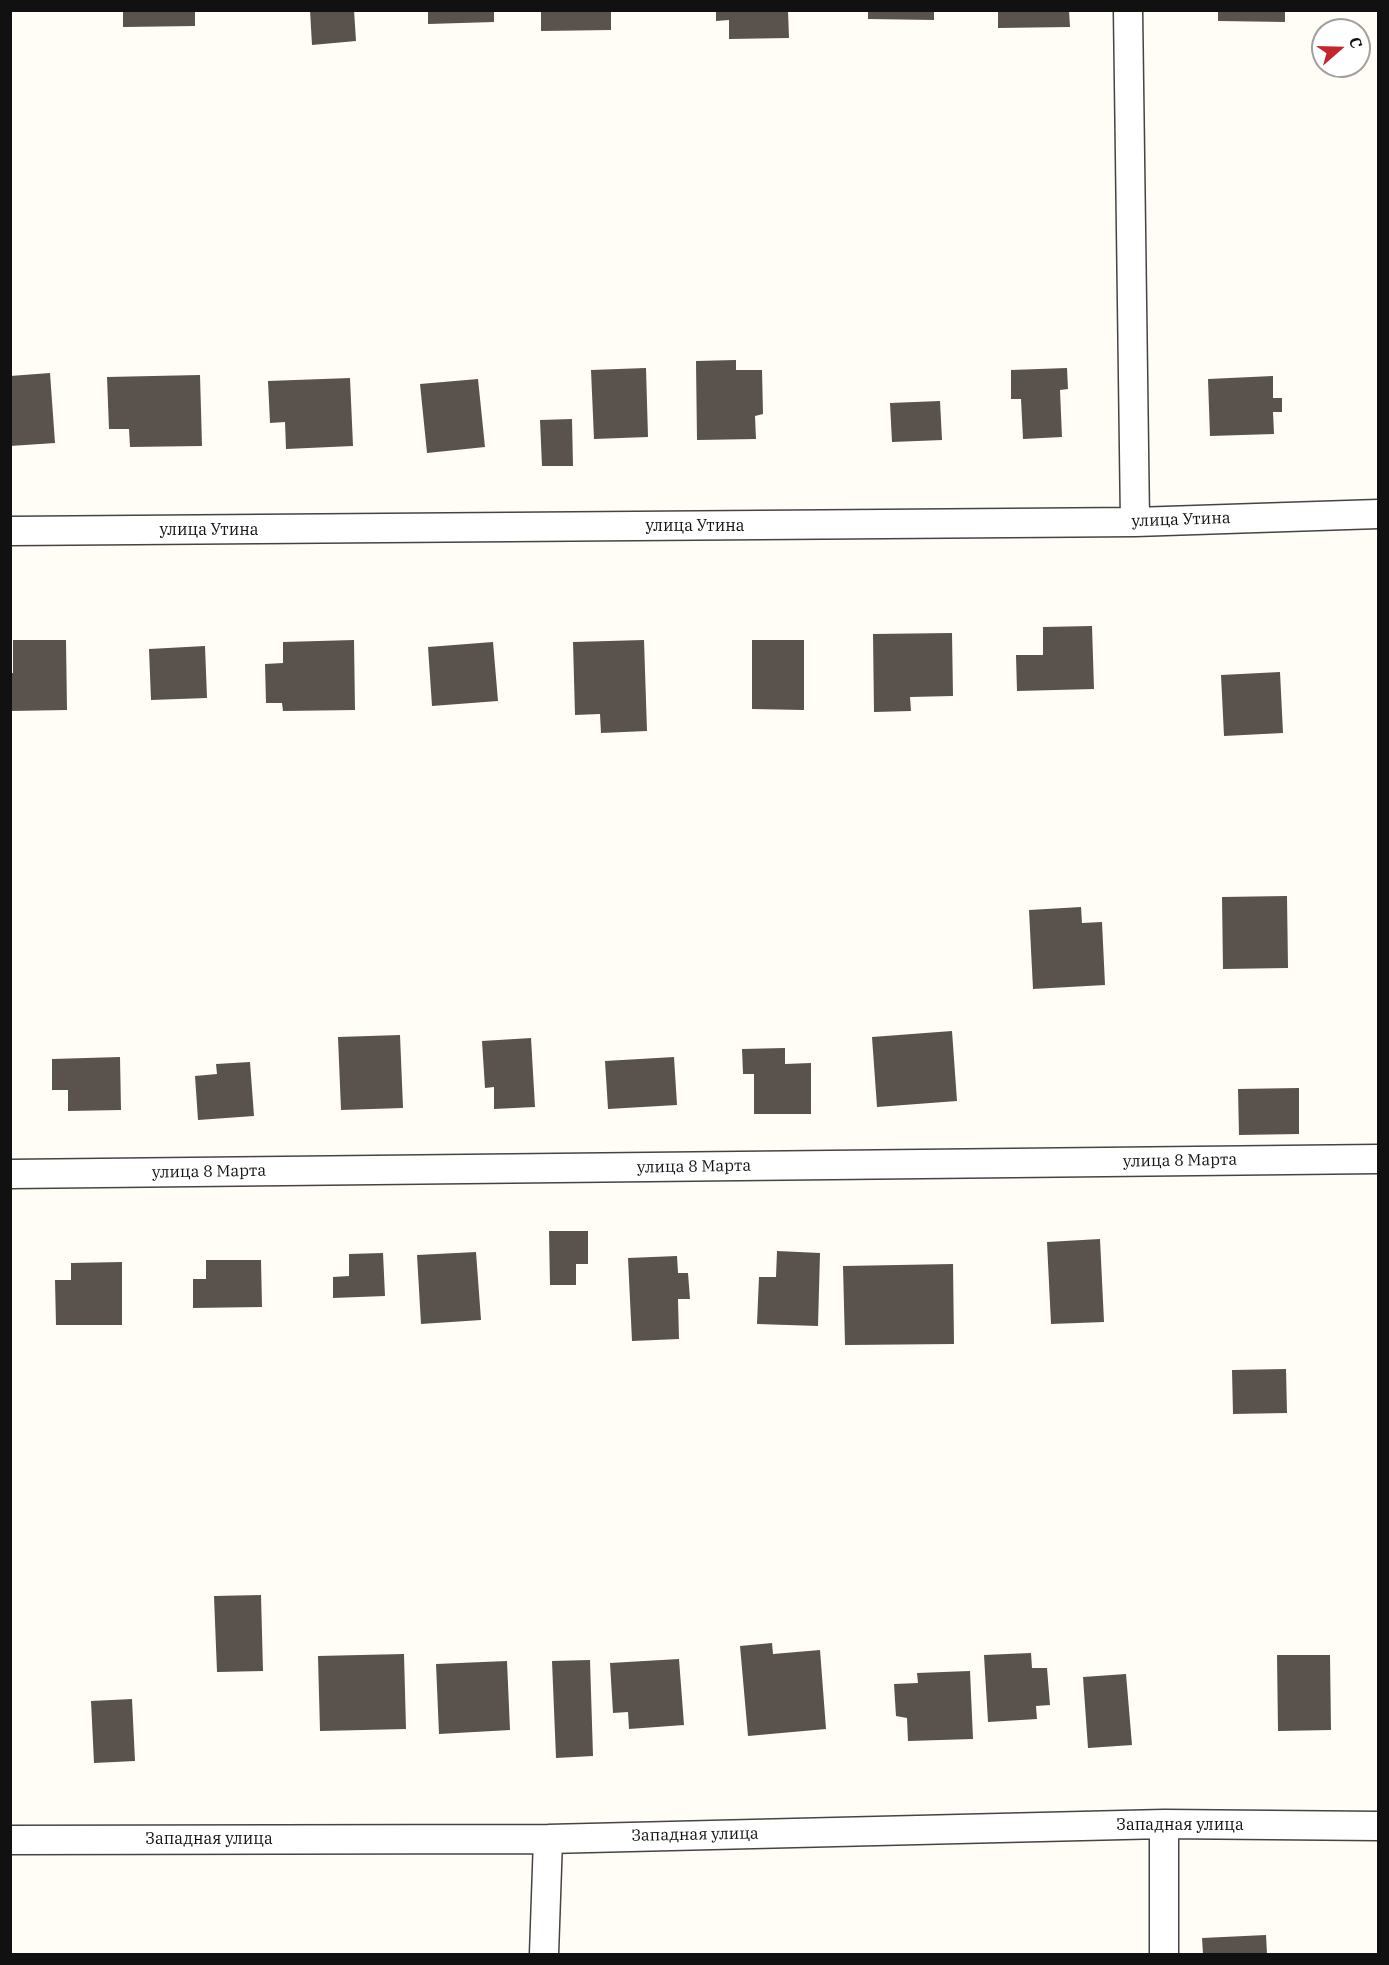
<!DOCTYPE html>
<meta charset="utf-8">
<style>
body{margin:0}
#map{position:relative;width:1389px;height:1965px;overflow:hidden;background:#fffdf5;font-family:"IBM Plex Serif",serif}
canvas{display:block}
.frame{position:absolute;inset:0;border:12px solid #111;pointer-events:none}
.north{position:absolute;left:1311px;top:18px;width:60px;height:60px;box-sizing:border-box;background:#fff;border:2px solid #a0a0a0;border-radius:50%;rotate:70deg;font-size:16px;font-weight:700;line-height:24px;text-align:center;color:#111}
.north::after{content:'';display:block;margin:auto;width:21px;height:27px;background:#c4262e;clip-path:polygon(50% 0,100% 100%,50% 72%,0 100%)}
</style>
<div id="map">
<canvas width="1389" height="1965"></canvas>
<div class="frame"></div>
<div class="north">С</div>
</div>
<script>
const g = document.querySelector('canvas').getContext('2d');
g.lineJoin = 'round';
function fill(path, color) { g.fillStyle = color; g.fill(path, 'evenodd'); }
function stroke(path, color, width, dash) { g.strokeStyle = color; g.lineWidth = width; g.lineCap = dash ? 'butt' : 'round'; g.setLineDash(dash || []); g.stroke(path); }
function label(font, color, halo, rows, align = 'center') {
  g.font = font + ' "IBM Plex Serif",serif'; g.lineWidth = 6; g.setLineDash([]); g.textBaseline = 'middle'; g.strokeStyle = halo; g.fillStyle = color; for (const [text, x, y, turn = 0] of rows) {
    g.save(); g.translate(x, y); g.rotate((+turn || 0) * Math.PI / 180); g.textAlign = isNaN(turn) ? turn : align; if (halo) g.strokeText(text, 0, 0); g.fillText(text, 0, 0); g.restore();
  }
}
fill(new Path2D(`
 M123,10H195V26L123,27Z
 M310,10H354L356,41L312,45Z
 M428,10H494V22L428,24Z
 M541,10H611V30L541,31Z
 M716,10H788L789,38L729,39V20L716,21Z
 M868,10H934V20L868,19Z
 M998,10H1069L1070,27L998,28Z
 M1218,10H1285V22L1218,21Z
 M736,360V370H762L763,414L755,416L756,439L697,440L696,361Z
 M646,368L648,437L594,439L591,370Z
 M1067,368L1068,389L1060,390L1062,437L1023,439L1021,399H1011V370Z
 M50,373L55,443L10,446V376Z
 M200,375L202,446L130,447L129,429H109L107,377Z
 M1273,376V398H1282V412H1273L1274,434L1210,436L1208,379Z
 M350,378L353,446L286,449L285,422L270,423L268,381Z
 M478,379L485,447L427,453L420,384Z
 M940,401L942,440L892,442L890,403Z
 M572,419L573,466H542L540,420Z
 M1092,626L1094,689L1017,691L1016,655H1043V627Z
 M952,633L953,696L910,697L911,711L874,712L873,634Z
 M13,640H66L67,710L10,711V673H13Z
 M354,640L355,710L283,711L282,703H266L265,664L283,663V642Z
 M644,640L647,731L601,733L600,714L575,715L573,642Z
 M752,640H804V710L752,709Z
 M493,642L498,701L432,706L428,647Z
 M205,646L207,698L151,700L149,649Z
 M1280,672L1283,733L1224,736L1221,675Z
 M1287,896L1288,968L1223,969L1222,897Z
 M1081,907L1082,923L1102,922L1105,985L1033,989L1029,910Z
 M952,1031L957,1101L877,1107L872,1037Z
 M400,1035L403,1108L341,1110L338,1037Z
 M531,1038L535,1107L494,1109V1087L485,1088L482,1041Z
 M785,1048V1064L811,1063V1114H754V1074H743L742,1049Z
 M120,1057L121,1110L68,1111V1090H52V1059Z
 M674,1057L677,1105L608,1109L605,1061Z
 M250,1062L254,1116L198,1120L195,1076L217,1074L216,1064Z
 M1299,1088V1134L1239,1135L1238,1089Z
 M549,1231H588V1264H576V1285H550Z
 M1100,1239L1104,1322L1051,1324L1047,1242Z
 M777,1251L820,1253L818,1326L757,1324L759,1277H776Z
 M476,1252L481,1320L421,1324L417,1255Z
 M383,1253L385,1296L333,1298V1277L349,1276V1254Z
 M677,1256L678,1273H688L690,1299H678L679,1339L632,1341L628,1258Z
 M206,1260H261L262,1307L193,1308V1279H206Z
 M122,1262V1325H56L55,1280H71V1263Z
 M953,1264L954,1344L845,1345L843,1266Z
 M1286,1369L1287,1413L1233,1414L1232,1370Z
 M261,1595L263,1671L217,1672L214,1596Z
 M772,1643L773,1654L820,1650L826,1729L748,1736L740,1646Z
 M1031,1653L1032,1668H1047L1050,1705L1036,1706L1037,1719L988,1722L984,1655Z
 M404,1654L406,1729L320,1731L318,1656Z
 M1277,1655H1330L1331,1730L1278,1731Z
 M679,1659L684,1725L629,1729L628,1712L613,1713L610,1663Z
 M590,1660L593,1756L556,1758L552,1661Z
 M507,1661L510,1730L439,1734L436,1664Z
 M970,1671L973,1739L908,1741L907,1718L896,1716L894,1684L918,1683L917,1673Z
 M1126,1674L1132,1745L1088,1748L1083,1677Z
 M132,1699L135,1761L94,1763L91,1701Z
 M1266,1935L1267,1954H1203L1202,1938Z`), '#5a524d');
const minor = new Path2D(`
 M1128,10L1135,522
 M10,531L1135,522L1378,514
 M10,1174L1378,1159
 M10,1840L548,1839L1164,1824L1378,1826
 M544,1954L548,1839
 M1164,1954V1824`);
stroke(minor, '#444', 31);
stroke(minor, '#fff', 28);
label('16px', '#111', '#fff', [
 ["улица Утина",1181,520,-2],
 ["улица Утина",695,526],
 ["улица Утина",209,530],
 ["улица 8 Марта",1180,1161,-1],
 ["улица 8 Марта",694,1167,-1],
 ["улица 8 Марта",209,1172,-1],
 ["Западная улица",1180,1825],
 ["Западная улица",695,1835,-1],
 ["Западная улица",209,1839]
]);
</script>
